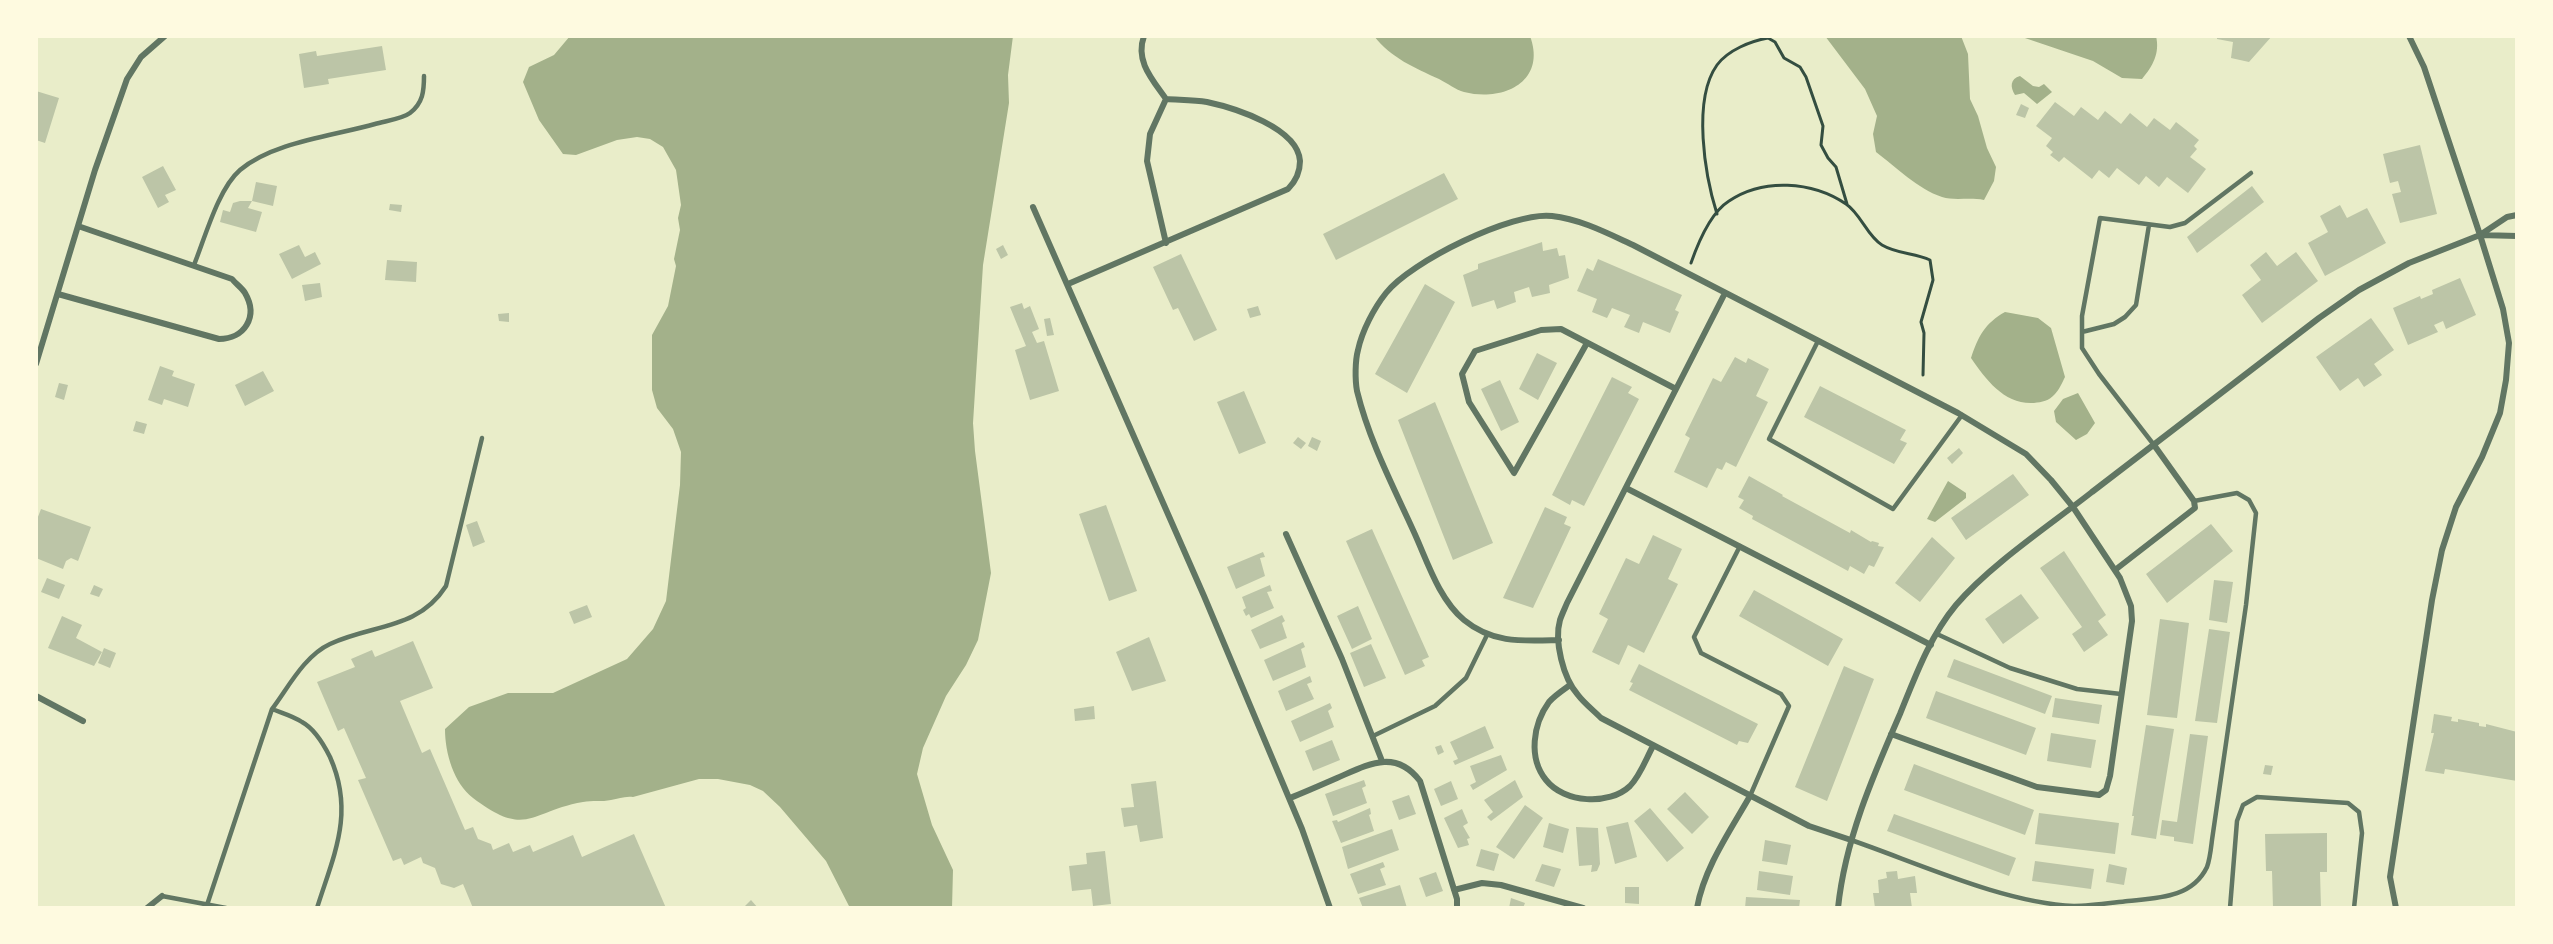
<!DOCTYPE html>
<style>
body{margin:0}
#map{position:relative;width:2553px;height:944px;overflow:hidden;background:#e9edc9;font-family:"Space Grotesk",sans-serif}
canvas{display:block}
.frame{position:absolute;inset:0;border:38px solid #fefae0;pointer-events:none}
</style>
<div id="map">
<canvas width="2553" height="944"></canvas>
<div class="frame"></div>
</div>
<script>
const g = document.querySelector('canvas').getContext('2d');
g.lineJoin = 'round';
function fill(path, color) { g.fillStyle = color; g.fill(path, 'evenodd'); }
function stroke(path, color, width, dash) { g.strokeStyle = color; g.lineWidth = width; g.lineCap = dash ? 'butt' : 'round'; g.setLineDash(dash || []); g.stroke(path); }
fill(new Path2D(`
 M570,36H1013L1008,75L1009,103L983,265L973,423L975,451L991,573L978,640L966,665L946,696L923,748L917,774L932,825L953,870L952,908H850L826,861L780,807L763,791L750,785L718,779H699L633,797C624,796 619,799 611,800C602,802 592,800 583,802C530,811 527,839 473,798C454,783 445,754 445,729L469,707L508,693H553L627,659L653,629L666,601L680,485L681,452L673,429L657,408L652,390V335L668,306L676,266L674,259L680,230L678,218L681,205L676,170L663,147L650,139L637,137L617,140L576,155L563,154L539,120L523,82L529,67L554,55Z
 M1374,36H1530C1547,82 1503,102 1464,92C1456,90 1447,83 1439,79C1415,68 1391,58 1374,36Z
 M1825,36H1961L1968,54L1970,99L1978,116L1987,148L1996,167L1994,181L1984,200C1970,197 1954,201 1942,197C1918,189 1896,167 1876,152L1873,134L1877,116L1865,89Z
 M2019,36H2156C2160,53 2153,66 2142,79L2122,78L2093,61Z
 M2020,76L2033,86L2039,87L2044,84L2052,92L2037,104L2024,93L2015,95C2010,87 2010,79 2020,76Z
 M2005,312L2038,318L2051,328L2065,377C2062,383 2059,390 2055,394C2049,401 2042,402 2034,403C2005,405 1986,380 1971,358C1978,337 1985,323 2005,312Z
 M2078,393L2095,423L2087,434L2076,440L2056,422L2054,411L2063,399Z
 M1948,481L1966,493V498L1935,522L1927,519Z`), '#a3b18a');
fill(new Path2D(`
 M2217,36H2272L2249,62L2231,58L2233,42L2217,39Z
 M382,46L386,70L328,79L329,84L304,88L299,54L316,51L317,56Z
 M36,91L59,98L45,143L36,140Z
 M2055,102L2074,116L2081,107L2098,120L2105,111L2121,124L2130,113L2147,127L2154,118L2170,130L2176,122L2199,140L2194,146L2197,149L2190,157L2206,169L2188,193L2167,177L2159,187L2146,176L2139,185L2117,168L2109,178L2099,170L2092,179L2064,157L2059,162L2050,155L2053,152L2046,146L2052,138L2036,126Z
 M2021,104L2029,108L2025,118L2016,115Z
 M2420,145L2437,214L2400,223L2392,194L2401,192L2398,181L2390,183L2383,154Z
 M163,166L176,190L165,195L169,202L158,208L142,177Z
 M1444,173L1458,199L1336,260L1323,234Z
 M256,182L277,186L273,206L252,201Z
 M2252,186L2264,202L2197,253L2187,237Z
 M240,201H252L248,208L262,212L256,232L220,222L223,210L230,212L233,203Z
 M390,204L402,205L401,212L389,210Z
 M2340,205L2347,218L2367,208L2386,243L2325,276L2308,243L2328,232L2320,216Z
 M1542,242L1543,251L1557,248L1559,256L1565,255L1569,278L1549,285L1550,293L1532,297L1529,287L1514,292L1516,302L1497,309L1494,300L1472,307L1463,275L1478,269V264Z
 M299,245L305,257L315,252L321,264L292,279L279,254Z
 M1003,245L1008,255L1001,259L996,249Z
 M2266,252L2277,266L2296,252L2318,281L2262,323L2242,295L2261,280L2250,265Z
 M1181,254L1217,330L1194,341L1178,308L1173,310L1153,267Z
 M1598,259L1682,295L1675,310L1679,312L1670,333L1643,322L1639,333L1624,327L1630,315L1612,308L1607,318L1592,312L1597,299L1577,291L1587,268L1593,271Z
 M387,260L417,262L416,282L385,280Z
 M2460,278L2476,315L2446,329L2443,321L2434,325L2438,332L2408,345L2393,308L2420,296L2421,299L2433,294L2432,290Z
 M320,283L322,297L305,301L302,285Z
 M1425,284L1455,302L1407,393L1375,374Z
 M1022,303L1024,309L1030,306L1039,329L1032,332L1037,343L1044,341L1059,391L1030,400L1015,350L1026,346L1010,307Z
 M1258,306L1261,315L1250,318L1247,309Z
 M509,313V322L499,321L498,314Z
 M1050,318L1054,335L1047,336L1044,319Z
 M2371,318L2394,350L2374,364L2382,375L2364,387L2358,378L2340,391L2316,357Z
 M1537,353L1557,363L1538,400L1519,389Z
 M1735,357L1746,363L1748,358L1769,369L1756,396L1768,402L1736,467L1726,462L1722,470L1717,468L1707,488L1674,472L1690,438L1685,435L1713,378L1721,382Z
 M160,366L174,371L172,376L195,384L188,407L164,399L162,405L148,400Z
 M263,371L274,391L245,406L235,385Z
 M1612,377L1632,387L1628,393L1639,399L1584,506L1572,500L1570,505L1552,495Z
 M1500,380L1519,422L1501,431L1481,389Z
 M59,383L68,385L64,400L55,397Z
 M1820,386L1906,430L1900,440L1907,443L1894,464L1804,417Z
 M1244,391L1266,443L1239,454L1217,402Z
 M1435,402L1493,543L1453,560L1398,420Z
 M136,421L147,424L144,434L133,431Z
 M1298,437L1306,443L1301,449L1293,443Z
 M1312,437L1321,441L1317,451L1308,446Z
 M1959,448L1963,453L1952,464L1947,458Z
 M2013,474L2029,495L1966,540L1951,518Z
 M1749,476L1783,495L1782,496L1850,533L1851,530L1871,542L1872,541L1879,543L1878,546L1884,547L1874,567L1869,565L1864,574L1850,566L1848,571L1752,519L1753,516L1739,508L1744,500L1738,497Z
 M1106,505L1137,591L1109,601L1079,514Z
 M1545,507L1567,517L1564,524L1571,527L1533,608L1503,598Z
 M41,509L91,527L78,561L71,558L66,561L63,569L36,558V522Z
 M477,521L485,542L473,547L466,525Z
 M2211,524L2233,551L2167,603L2146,574Z
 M1372,529L1429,657L1422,660L1425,666L1405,675L1346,541Z
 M1653,535L1682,549L1668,579L1678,584L1644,653L1628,645L1619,665L1592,652L1608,619L1599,614L1626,558L1639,564Z
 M1932,537L1955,558L1920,602L1895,583Z
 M2064,551L2106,615L2098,621L2108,635L2084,652L2072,634L2082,627L2040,568Z
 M1263,552L1265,557L1260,558L1265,576L1236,589L1227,567Z
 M47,578L65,585L59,599L41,592Z
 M2214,580L2233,582L2227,623L2209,620Z
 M94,585L103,589L99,597L90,594Z
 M1270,585L1272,591L1267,592L1274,608L1251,618L1249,614L1246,616L1243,610L1246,608L1242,597Z
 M1754,590L1843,639L1828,666L1739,616Z
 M2021,594L2039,618L2003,644L1985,619Z
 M587,605L592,617L574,624L569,612Z
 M1358,606L1372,639L1352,649L1337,616Z
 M1282,615L1285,621L1282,623L1287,638L1260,649L1251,630Z
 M62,616L82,625L76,638L102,652L94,666L48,648Z
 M2160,619L2189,623L2177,718L2147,715Z
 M2209,629L2230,632L2217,723L2195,721Z
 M1149,637L1166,681L1132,691L1116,652Z
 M413,641L433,688L400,701L422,753L430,749L465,830L473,827L478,839L491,844L493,850L509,843L513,852L530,845L533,852L573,835L582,857L634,834L666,908H473L463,884L454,888L441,884L435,868L423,863L421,857L404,865L401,858L393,861L358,780L366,778L344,728L338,731L317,682L355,667L351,659L372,650L375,657Z
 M1303,642L1305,647L1301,649L1306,667L1273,681L1264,660Z
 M1371,644L1386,678L1364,687L1350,653Z
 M104,648L116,653L110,668L98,663Z
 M1954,659L2052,696L2045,714L1947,677Z
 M1639,664L1758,724L1748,743L1739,741L1737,745L1629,690L1633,683L1630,682Z
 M1844,666L1874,679L1827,801L1795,787Z
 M1310,676L1312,682L1307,684L1314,699L1286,711L1278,691Z
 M1936,691L2036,728L2026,755L1926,718Z
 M2055,698L2102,705L2099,724L2052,717Z
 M1330,703L1332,708L1328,711L1334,727L1300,742L1291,721Z
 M1094,706L1095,719L1075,721L1074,709Z
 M2434,714L2452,717L2451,721L2458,722V719L2479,723V726L2486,727V724L2517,732V781L2445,769L2444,774L2425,771L2434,733H2431Z
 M2146,725L2174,729L2156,839L2131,835L2134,816H2132Z
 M1485,726L1494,748L1455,765L1453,761L1458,759L1450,742Z
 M2051,733L2096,740L2091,768L2047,761Z
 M2190,734L2208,736L2193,844L2174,841V837L2160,835L2162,820L2177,822Z
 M1332,740L1340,760L1313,771L1305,751Z
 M1441,745L1444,752L1438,755L1435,747Z
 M1501,755L1507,770L1473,790L1470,785L1476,782L1470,766Z
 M1914,764L2034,810L2025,835L1904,790Z
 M2265,765L2273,766L2271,775L2263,774Z
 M1364,780L1366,786L1362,788L1367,803L1333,816L1325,794Z
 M1515,780L1523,797L1491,821L1487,817L1493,812L1484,800Z
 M1156,781L1163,838L1140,842L1137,825L1124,827L1121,808L1134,807L1131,784Z
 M1451,781L1458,799L1441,806L1434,789Z
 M1685,792L1709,817L1692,834L1667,809Z
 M1409,795L1416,814L1399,820L1392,801Z
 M1525,805L1543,818L1514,859L1496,847Z
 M1370,808L1371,814L1369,815L1374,831L1341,843L1332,821L1337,820L1338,822Z
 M1650,808L1684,848L1667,862L1634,821Z
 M1462,809L1468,823L1463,826L1470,838L1467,839L1469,845L1458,848L1444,818Z
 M2039,813L2119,823L2115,854L2035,844Z
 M1894,814L2016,858L2009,876L1887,831Z
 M1628,822L1637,857L1615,864L1606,827Z
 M1549,823L1569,829L1563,853L1543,847Z
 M1576,827L1598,828L1600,864L1597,871L1591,872L1592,865L1579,866Z
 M1392,829L1399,850L1348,869L1342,847Z
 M2327,833V872H2320L2321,908H2273L2272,871H2266L2265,834Z
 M1765,840L1791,845L1787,865L1762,861Z
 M1481,849L1499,854L1494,871L1476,866Z
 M1105,851L1111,904L1093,906L1091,889L1072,891L1069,866L1087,864L1086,853Z
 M2035,861L2094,869L2091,889L2032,881Z
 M1383,862L1385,867L1380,869L1386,885L1358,894L1350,874Z
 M1542,864L1561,869L1554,887L1535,881Z
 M2109,864L2127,868L2124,885L2106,882Z
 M1759,871L1793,876L1790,895L1757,890Z
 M1897,871L1898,879L1915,876L1917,893H1910L1912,908H1875L1873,893H1879L1878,880L1887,878L1886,872Z
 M1436,872L1443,891L1426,897L1419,878Z
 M1400,885L1407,908H1363L1359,898Z
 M1625,887H1639V904L1625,903Z
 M1746,897L1800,900L1799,908H1745Z
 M1511,898L1525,903L1523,908H1509Z
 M751,900L758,908H743Z`), '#bcc5a7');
stroke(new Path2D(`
 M1717,214C1705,176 1692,100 1717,65C1728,50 1751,41 1768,38L1775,42L1784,58L1800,67L1806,77L1823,126L1821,145L1828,158L1836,167L1847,204
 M1691,263C1698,243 1710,213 1729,201C1763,178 1812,181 1846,204C1861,214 1867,236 1882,245C1897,254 1915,253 1930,260L1933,280L1921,322L1924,333L1923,375`), '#344e41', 3);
stroke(new Path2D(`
 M194,265C205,238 218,189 240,170C273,142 333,136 375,124C385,121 402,119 410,113C423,103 424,91 424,76
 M2082,332L2114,324L2125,317L2136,305L2149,225
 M1818,341L1769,439L1893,509L1962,415
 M2154,445L2099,374L2082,348V316L2100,218L2170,227L2185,223L2251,173
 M1740,546L1694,637L1701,653L1781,694L1789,706L1750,796
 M1937,634L2010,668L2077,689L2121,694
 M1373,736L1435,706L1466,678L1487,635
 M1851,840C1918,863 2004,903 2074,906C2091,906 2110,903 2128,901C2158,898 2192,898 2207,867C2210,859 2211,848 2212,840L2246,605L2256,513L2249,500L2237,493L2194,501
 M162,896L226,908
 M206,908L272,709
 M317,908C334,854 355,813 330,757C324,745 315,729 302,722C293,716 282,713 272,709C288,688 304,656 330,644C373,624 418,630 446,586L482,438
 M2230,908L2237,821L2243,805L2257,797L2348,803L2359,812L2362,833L2354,908`), '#617663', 4.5);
stroke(new Path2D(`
 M1144,36C1135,61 1152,79 1166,99
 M1033,207L1204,596L1302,829L1330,908
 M2480,235L2517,236
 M1068,284L1288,189C1296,181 1300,173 1300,161C1298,128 1235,108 1207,102C1194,100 1180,100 1166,99L1150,134L1147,161L1166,243
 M1725,293L1567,603C1565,608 1562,614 1560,620C1554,641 1563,678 1578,695C1584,703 1593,710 1601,718L1809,826L1851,840
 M58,294L219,339C244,339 259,317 245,293C242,288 236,284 232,279L78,226
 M1587,343L1514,473L1469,402L1462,374L1475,351L1541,330L1561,329L1676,389
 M36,364L95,170L127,79L141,57L165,36
 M1626,488L1931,645
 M1286,534L1342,659L1382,761
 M2115,570L2195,508L2194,501L2154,445
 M1559,640C1524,641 1493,644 1464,620C1438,598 1427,560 1413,530C1392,484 1369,440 1357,391C1355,380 1355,361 1358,350C1362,331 1374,308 1386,293C1410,262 1513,211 1552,216C1580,219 1607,233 1633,245L1958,413L2026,454L2051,480L2073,507L2120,578L2131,606L2132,621L2110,776L2106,790L2099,795L2037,787L1891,734
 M1570,685C1563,690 1554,696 1549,702C1533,724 1528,758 1546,780C1564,803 1609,806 1630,786C1640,776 1646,759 1653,746
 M36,696L83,721
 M1290,798C1305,792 1321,785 1337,778C1367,765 1395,748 1420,781L1457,899V908
 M1454,890L1482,883L1501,885L1583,908
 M147,908L162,896
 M1697,908C1704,868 1730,831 1750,796
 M1838,908C1845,840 1873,776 1900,714C1915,677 1930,636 1956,605C1990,565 2050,525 2092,492C2168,434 2244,376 2319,318L2359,290L2409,263L2480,235L2507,217L2517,215
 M2396,908L2390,877L2432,600L2442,550L2456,507L2482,457L2500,413L2506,380L2509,343L2503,309L2480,235L2424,67L2409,36`), '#617663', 6);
</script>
